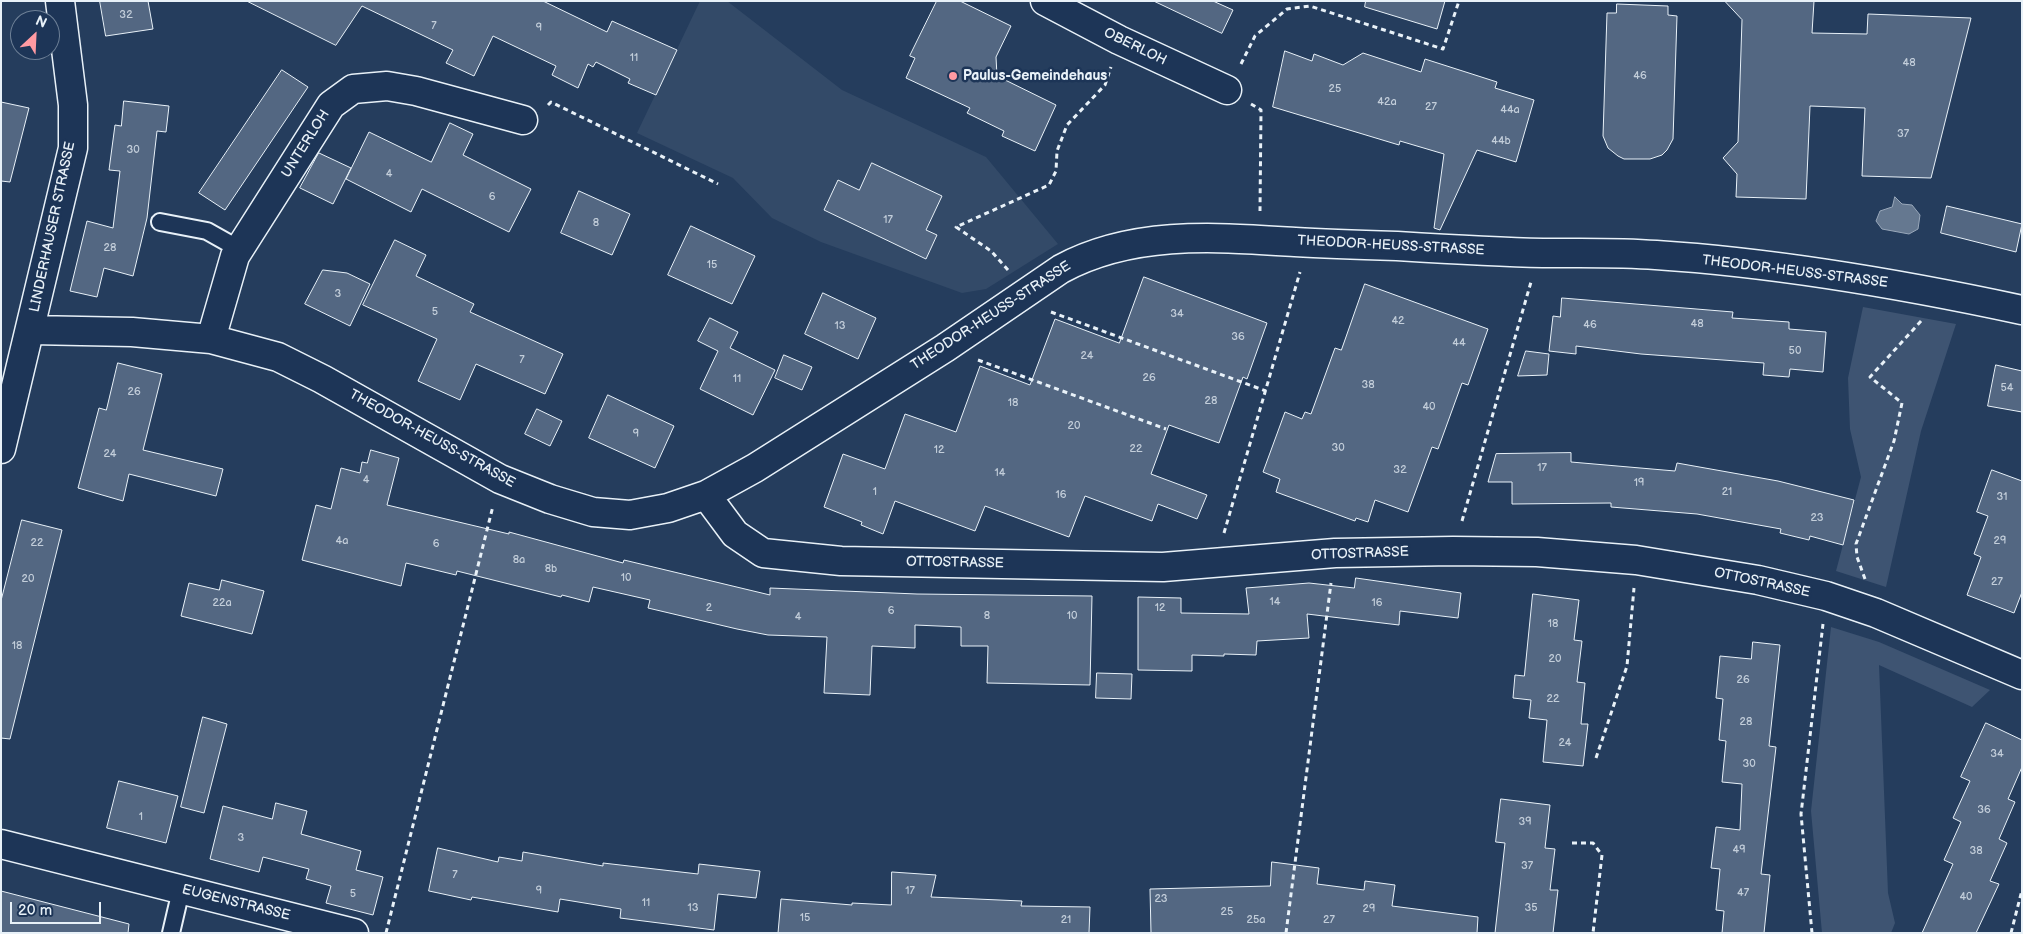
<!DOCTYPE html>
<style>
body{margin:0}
#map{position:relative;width:2023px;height:934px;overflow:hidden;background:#253d5d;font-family:"Balsamiq Sans",sans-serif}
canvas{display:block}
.frame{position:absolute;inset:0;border:2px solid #e8f1f8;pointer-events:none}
.north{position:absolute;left:10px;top:10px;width:50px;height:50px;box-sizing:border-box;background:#1d3557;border:1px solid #6e8097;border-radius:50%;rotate:25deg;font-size:14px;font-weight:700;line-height:20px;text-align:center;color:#e8f1f8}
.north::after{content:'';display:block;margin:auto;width:18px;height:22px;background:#ff9aa2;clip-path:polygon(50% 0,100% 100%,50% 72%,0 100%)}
.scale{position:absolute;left:10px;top:902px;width:91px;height:22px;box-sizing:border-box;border:2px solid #e8f1f8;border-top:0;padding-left:6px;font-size:15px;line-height:18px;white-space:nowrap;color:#e8f1f8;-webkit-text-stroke:4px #1d3557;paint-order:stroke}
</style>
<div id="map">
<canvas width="2023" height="934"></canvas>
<div class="frame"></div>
<div class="north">N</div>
<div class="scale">20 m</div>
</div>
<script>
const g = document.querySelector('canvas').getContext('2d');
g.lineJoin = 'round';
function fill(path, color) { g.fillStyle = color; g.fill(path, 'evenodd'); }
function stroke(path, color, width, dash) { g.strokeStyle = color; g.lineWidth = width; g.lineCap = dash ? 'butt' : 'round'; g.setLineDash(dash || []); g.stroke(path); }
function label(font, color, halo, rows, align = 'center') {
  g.font = font + ' "Balsamiq Sans",sans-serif'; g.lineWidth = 5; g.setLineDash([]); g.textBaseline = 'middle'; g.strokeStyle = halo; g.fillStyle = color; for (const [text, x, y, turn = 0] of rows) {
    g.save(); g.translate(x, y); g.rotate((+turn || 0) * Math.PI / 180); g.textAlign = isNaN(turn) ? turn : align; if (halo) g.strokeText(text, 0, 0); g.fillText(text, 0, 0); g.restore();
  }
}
fill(new Path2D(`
 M700,1H727L842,90L986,157L1058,244L986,289L962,293L821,242L772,218L733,178L637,133Z`), '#334a68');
fill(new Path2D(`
 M1863,307L1956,324L1921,431L1886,587L1836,571L1861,477L1850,429L1848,378Z
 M1831,627L1879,642L1990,690L1972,707L1879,665L1888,893L1895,923L1891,933H1822L1811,811Z`), '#3e5472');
const water = new Path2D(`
 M1895,197L1902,204L1912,205L1920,215L1918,229L1909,234L1882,229L1876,221L1880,211L1892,207Z`);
fill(water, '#657890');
stroke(water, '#99a8ba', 1);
const building = new Path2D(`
 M100,1H148L153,29L106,36Z
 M247,1H543L607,32L612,21L677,50L656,95L628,83L630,79L596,62L593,67L588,64L578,88L552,75L556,66L493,36L474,76L446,63L453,50L362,6L336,45Z
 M937,1H960L1011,26L996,57L997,76L1056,105L1035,151L1002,136L1004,131L967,113L970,108L906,78L915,58L910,56Z
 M1154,1H1213L1233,10L1222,33Z
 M1366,1H1445L1437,29L1365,7Z
 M1725,1H1814L1812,33L1867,34L1868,14L1971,18L1931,178L1862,176L1865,108L1810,106L1806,199L1736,197L1737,174L1723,158L1738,142L1742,20Z
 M1617,4L1668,6V15L1677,16L1673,139L1667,150L1662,155L1650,159H1624L1618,156L1608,148L1603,136L1607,13H1616Z
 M1285,51L1312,61L1314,54L1343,65L1363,53L1421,72L1425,59L1497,82L1495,88L1534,100L1516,162L1477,150L1440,230L1434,228L1444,154L1400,141L1399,145L1273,107Z
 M282,70L308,87L225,210L199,193Z
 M124,101L169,106L166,132L157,131L147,218L133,276L104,268L97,297L70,291L87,221L113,228L120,171L109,170L115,125L121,126Z
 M1,102L29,108L10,182L1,181Z
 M450,123L473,134L463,155L531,189L509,232L422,189L411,212L346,179L369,132L431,162Z
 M319,153L351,168L333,204L300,188Z
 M872,163L942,196L926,230L937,235L926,259L824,210L838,180L859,190Z
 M579,191L630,214L612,255L561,233Z
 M1947,206L2022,224L2016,252L1941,233Z
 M691,226L755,256L732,304L668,275Z
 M395,240L426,255L416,276L474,304L470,312L563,354L545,394L476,364L460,400L418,381L437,339L363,305Z
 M323,270L347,273L370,284L350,326L305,304Z
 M1144,277L1267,323L1247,379L1243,377L1219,443L1169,425L1151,474L1207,495L1197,519L1158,504L1152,521L1085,496L1069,537L985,506L975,531L895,501L883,534L861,525L862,522L824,507L843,454L885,469L905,414L956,432L980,366L1030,385L1055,319L1119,343Z
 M1365,284L1488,329L1468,385L1462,383L1438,449L1432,447L1408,512L1375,500L1368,522L1356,518L1355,521L1276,492L1280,479L1263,472L1285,412L1302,419L1305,412L1311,414L1335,348L1341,350Z
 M823,293L876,318L858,359L805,334Z
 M1562,298L1733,312L1732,318L1789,322V329L1826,332L1823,372L1790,369L1789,377L1763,375L1764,363L1641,354L1576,346V354L1549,351L1553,316L1560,317Z
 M710,318L738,332L730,348L775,370L753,415L700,389L718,351L698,341Z
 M1526,351L1549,354L1547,375L1518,376Z
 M784,355L812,367L802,390L775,378Z
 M118,363L162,374L143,450L223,469L216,496L129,474L123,501L78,488L99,408L106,410Z
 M1996,365L2022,371V412L1988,406Z
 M608,395L674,426L655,468L589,438Z
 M537,409L562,421L550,446L525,434Z
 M371,450L399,458L387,505L509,534V532L623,563L624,560L770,595V588L917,594L1092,596L1090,685L987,683L988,646H961V627L915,625V648L872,646L870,695L824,693L827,637L768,635L737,629L648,608L650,600L593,587L589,602L562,595L561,597L457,571L456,575L406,563L401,586L302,560L316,505L331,509L341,468L360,473L362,462L367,463Z
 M1571,453V462L1675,471L1677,463L1778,481L1854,500L1843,545L1810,536L1809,540L1780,533L1781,529L1697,514L1611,507V503L1512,504V482H1488L1496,454Z
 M1992,470L2022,481V592L2014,613L1967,595L1981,557L1974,554L1988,516L1977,512Z
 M22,520L62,530L10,739L1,738V601Z
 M1356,578L1461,593L1458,618L1400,611L1399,625L1307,614L1309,638L1257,641L1256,655L1224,654V656L1192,655V671L1138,670V597L1181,598V613L1249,614L1246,588L1309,583L1354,588Z
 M222,580L264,591L252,634L181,616L189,583L219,590Z
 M1533,594L1579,600L1574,640L1582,641L1577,682L1585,683L1581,724H1588L1583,766L1543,762L1547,720L1529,718L1531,700L1513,698L1515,675L1524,676Z
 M1753,642L1780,645L1769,746L1776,747L1761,874L1770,875L1764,933H1722L1724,911L1716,910L1720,869L1711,868L1716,827L1740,830L1742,784L1722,782L1726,741L1719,740L1723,699L1716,698L1720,656L1751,659Z
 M1097,673L1132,674L1131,699L1096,698Z
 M203,717L227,724L204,813L181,807Z
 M1986,723L2022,740V767L2008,799L2015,802L1999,839L2007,843L1990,881L1999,884L1976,933H1922L1953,864L1944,860L1961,822L1953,818L1970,781L1961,777Z
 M119,781L178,796L166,843L107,828Z
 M1501,799L1550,805L1545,848L1555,849L1550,890H1558L1553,933H1495L1505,843L1496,842Z
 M276,803L307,811L301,834L361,851L356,870L383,877L373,915L326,903L331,886L306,879L309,869L263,857L259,872L210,859L223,806L272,819Z
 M438,848L498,862L499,857L522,861L523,852L603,866V863L698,874L699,864L760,871L756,898L718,894L714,930L620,918L621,909L560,899L558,912L472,897L471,900L429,891Z
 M1272,862L1319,868L1317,884L1364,890L1365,881L1395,885L1392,906L1478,917L1477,933H1151L1150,889L1270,886Z
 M892,872L936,875L931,897L1022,901L1021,906L1090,907L1089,933H778L781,899L852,905V903L891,905Z
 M1,891L129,924L128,933H1Z`);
fill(building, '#536782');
stroke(building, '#e8f1f8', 1);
const lane = new Path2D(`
 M160,222L207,231L239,249
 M171,933L181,890`);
const street = new Path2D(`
 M1045,1L1119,40L1227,90
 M31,330L132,332L211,339L278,357L322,379L500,479L550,499L593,512L630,515L668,508L706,495L755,468L945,348L1061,269C1133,230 1216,237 1295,242C1329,244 1363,245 1397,246C1446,249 1495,252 1543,253C1581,253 1618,252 1656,255C1779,263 1901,284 2022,310
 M211,339L235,256L331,105L353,89L387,86L416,91L523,120
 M1,449L73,148V105L60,1
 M706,495L735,534L763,553L841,561L1163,567L1335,553L1453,551L1537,552L1636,560L1758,580L1826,596L1876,613L2022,675
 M1,844L354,933`);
stroke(lane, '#e8f1f8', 20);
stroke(street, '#e8f1f8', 31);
stroke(new Path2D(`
 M1241,64L1255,36L1287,9L1310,6L1443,49L1459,1
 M1251,104L1261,110L1260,211
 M548,105L551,102L718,184
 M1008,270L991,251L956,227L1049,185L1056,171L1057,151L1067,125L1105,85L1111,67
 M1051,312L1266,391
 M978,360L1166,429
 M1462,521L1531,282
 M1224,533L1300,272
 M1865,579L1857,557L1856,544L1894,441L1902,403L1870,377L1922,320
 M1596,758L1627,666L1634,588
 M1572,843H1593L1602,855L1593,933
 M386,933L493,506
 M1286,933L1331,583
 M1812,933L1801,814L1823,624
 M2011,933L2022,890`), '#e8f1f8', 3, [5, 4]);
stroke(lane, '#1d3557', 16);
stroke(street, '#1d3557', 28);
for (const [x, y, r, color] of [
 [953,76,5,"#ff9aa2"]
]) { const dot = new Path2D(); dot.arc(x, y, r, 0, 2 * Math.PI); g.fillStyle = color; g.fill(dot); stroke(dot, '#1d3557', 2); }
label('11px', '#c3ceda', null, [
 ["32",126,15],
 ["7",434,26],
 ["9",539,28],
 ["11",634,58],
 ["48",1909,63],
 ["46",1640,76],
 ["25",1335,89],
 ["42a",1387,102],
 ["27",1431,107],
 ["44a",1510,110],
 ["37",1903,134],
 ["44b",1501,141],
 ["30",133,150],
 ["4",389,174],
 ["6",492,197],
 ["17",888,220],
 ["8",596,223],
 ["28",110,248],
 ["15",712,265],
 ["3",338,294],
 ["5",435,312],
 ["34",1177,314],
 ["42",1398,321],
 ["48",1697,324],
 ["46",1590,325],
 ["13",840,326],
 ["36",1238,337],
 ["44",1459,343],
 ["50",1795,351],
 ["24",1087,356],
 ["7",522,360],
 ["26",1149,378],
 ["11",737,379],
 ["38",1368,385],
 ["54",2007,388],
 ["26",134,392],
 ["28",1211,401],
 ["18",1013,403],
 ["40",1429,407],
 ["20",1074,426],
 ["9",636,434],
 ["30",1338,448],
 ["22",1136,449],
 ["12",939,450],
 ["24",110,454],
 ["17",1542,468],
 ["32",1400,470],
 ["14",1000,473],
 ["4",366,480],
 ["19",1639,483],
 ["1",875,492],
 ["21",1727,492],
 ["16",1061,495],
 ["31",2002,497],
 ["23",1817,518],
 ["4a",342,541],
 ["29",2000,541],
 ["22",37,543],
 ["6",436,544],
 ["8a",519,560],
 ["8b",551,569],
 ["10",626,578],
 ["20",28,579],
 ["27",1997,582],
 ["14",1275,602],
 ["22a",222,603],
 ["16",1377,603],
 ["2",709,608],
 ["12",1160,608],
 ["6",891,611],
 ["8",987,616],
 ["10",1072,616],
 ["4",798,617],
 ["18",1553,624],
 ["18",17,646],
 ["20",1555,659],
 ["26",1743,680],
 ["22",1553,699],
 ["28",1746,722],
 ["24",1565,743],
 ["34",1997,754],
 ["30",1749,764],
 ["36",1984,810],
 ["1",141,817],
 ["39",1525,822],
 ["3",241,838],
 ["49",1739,850],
 ["38",1976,851],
 ["37",1527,866],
 ["7",455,875],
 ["9",539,891],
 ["17",910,891],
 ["47",1743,893],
 ["5",353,894],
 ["40",1966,897],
 ["23",1161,899],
 ["11",646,903],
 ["13",693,908],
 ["35",1531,908],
 ["29",1369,909],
 ["25",1227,912],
 ["15",805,918],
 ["21",1066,920],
 ["25a",1256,920],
 ["27",1329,920]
]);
label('14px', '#e8f1f8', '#1d3557', [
 ["OBERLOH",1135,47,26],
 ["UNTERLOH",306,144,-58],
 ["LINDERHAUSER STRASSE",53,227,-78],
 ["THEODOR-HEUSS-STRASSE",1391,246,3],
 ["THEODOR-HEUSS-STRASSE",1795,272,7],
 ["THEODOR-HEUSS-STRASSE",991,316,-33],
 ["THEODOR-HEUSS-STRASSE",432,439,29],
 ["OTTOSTRASSE",1360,554,-2],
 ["OTTOSTRASSE",955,563,1],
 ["OTTOSTRASSE",1762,583,12],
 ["EUGENSTRASSE",236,903,14]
]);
label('bold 14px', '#e8f1f8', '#1d3557', [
 ["Paulus-Gemeindehaus",963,76]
], 'left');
</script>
